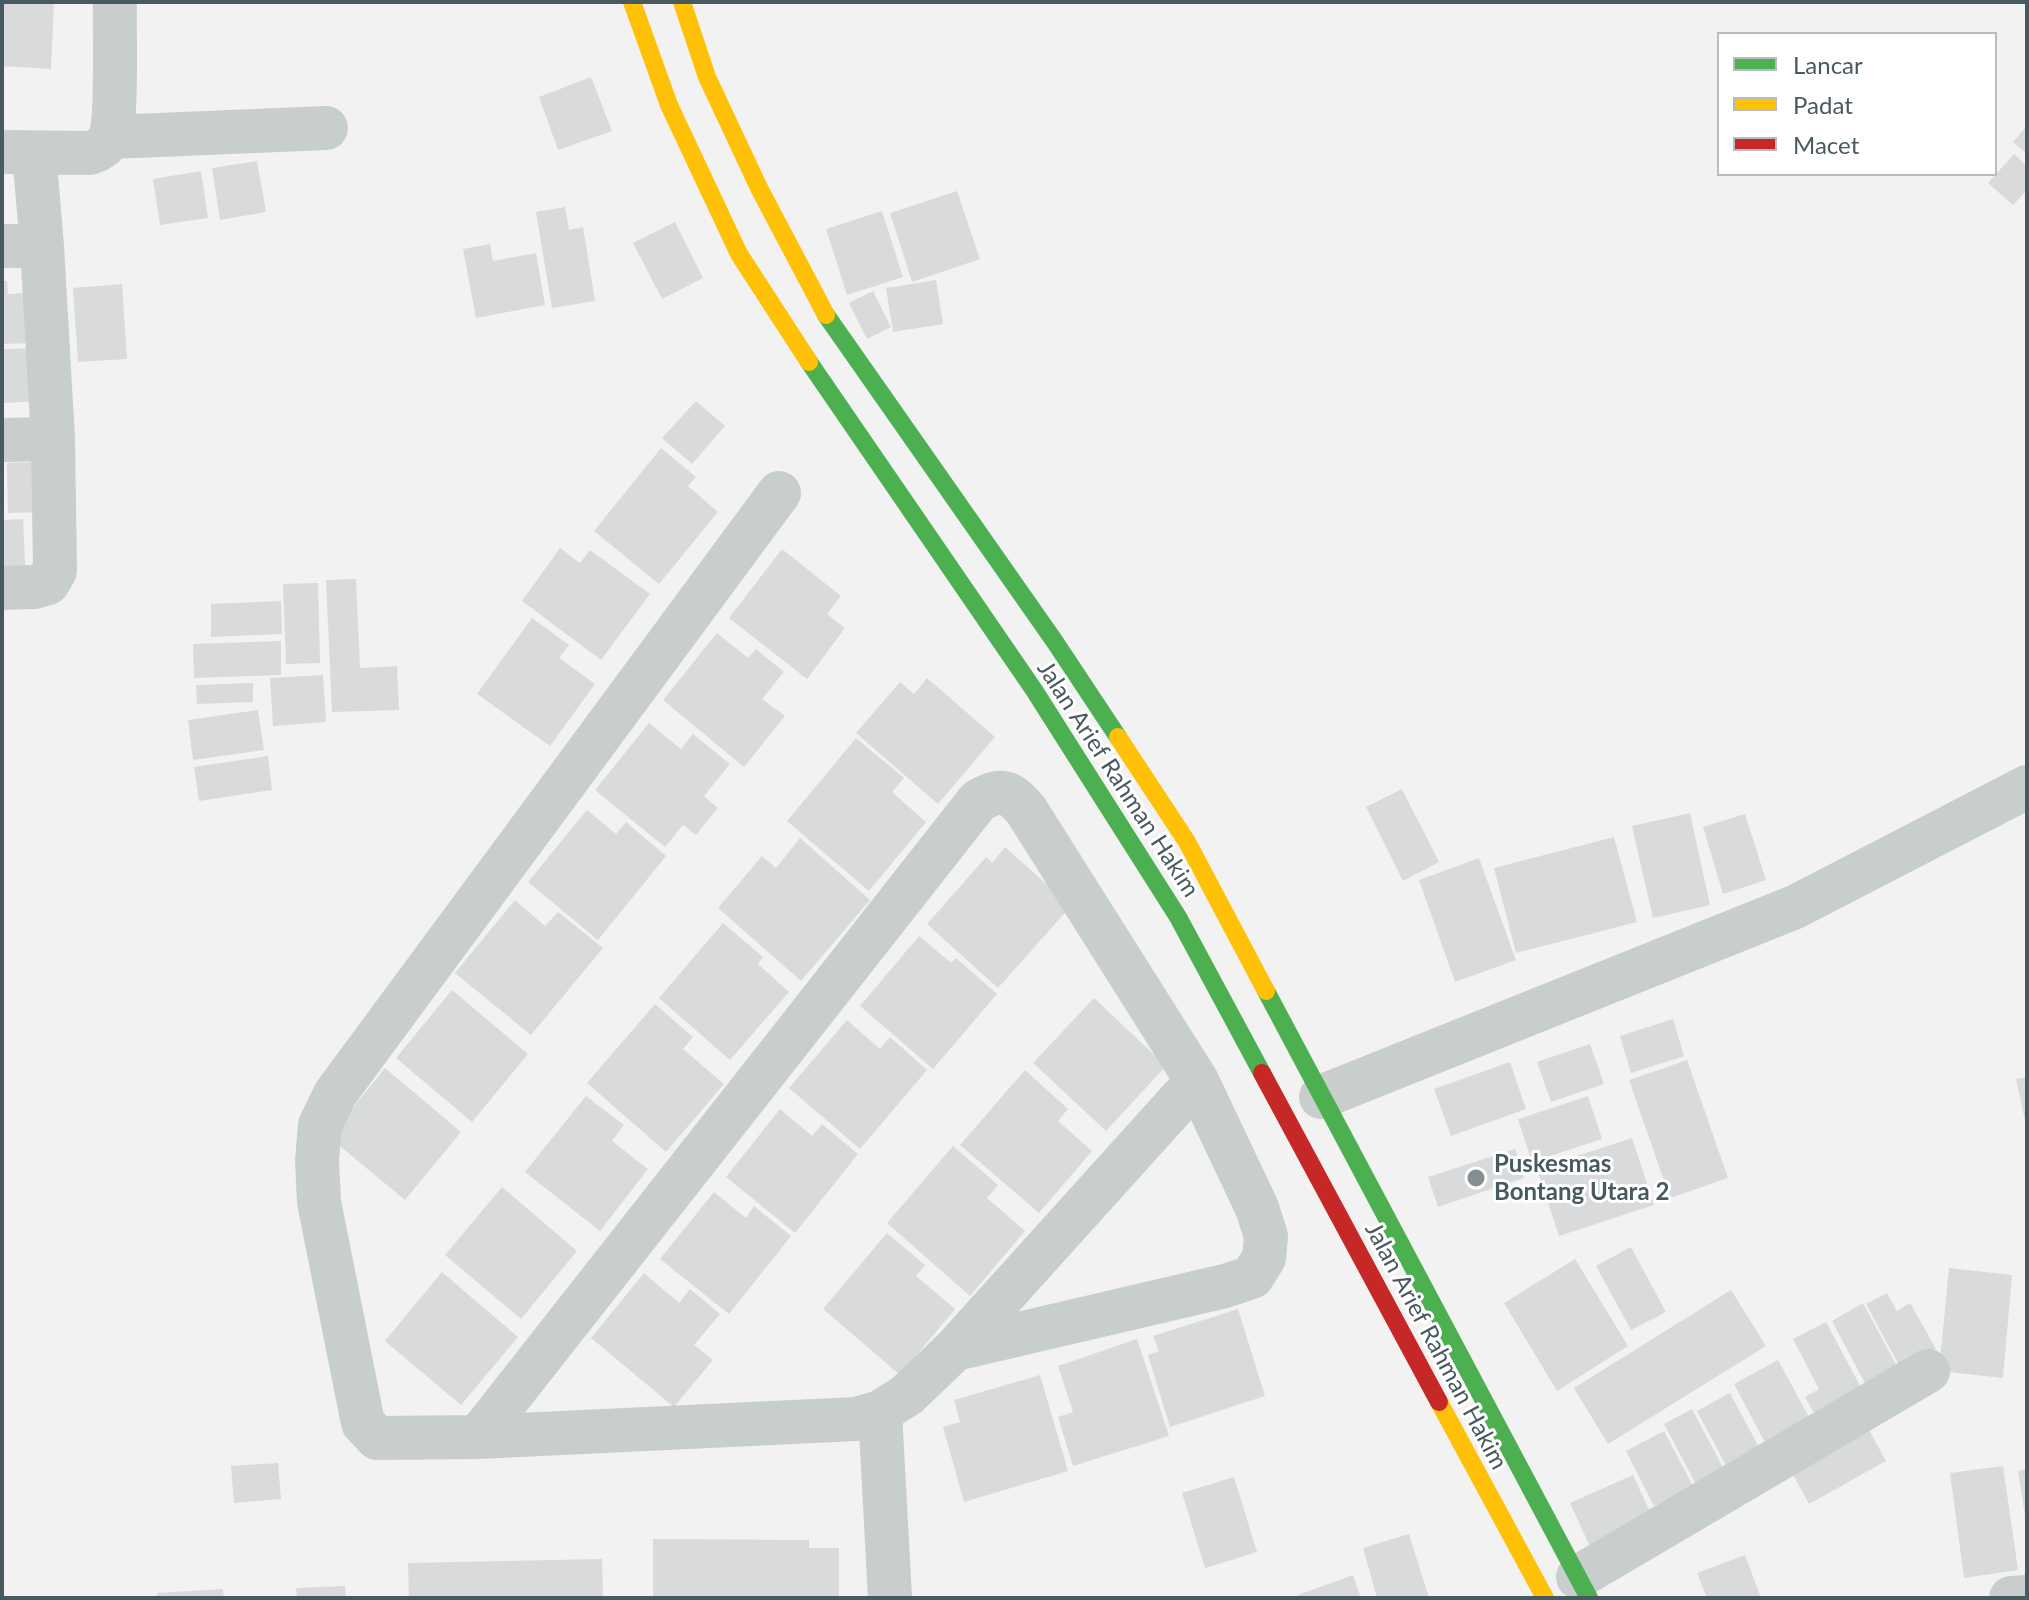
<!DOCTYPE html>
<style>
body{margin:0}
#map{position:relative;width:2029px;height:1600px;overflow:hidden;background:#f3f2f2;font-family:Lato,sans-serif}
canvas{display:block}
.frame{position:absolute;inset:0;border:4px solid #475a60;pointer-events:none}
.legend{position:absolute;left:1717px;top:32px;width:280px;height:144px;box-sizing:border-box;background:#fff;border:2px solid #b5bdbf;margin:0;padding:10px 14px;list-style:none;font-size:24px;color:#475a60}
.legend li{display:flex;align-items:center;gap:16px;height:40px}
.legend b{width:40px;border:2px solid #b5bdbf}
</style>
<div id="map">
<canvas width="2029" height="1600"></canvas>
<div class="frame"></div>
<ul class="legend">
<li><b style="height:10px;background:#4caf50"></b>Lancar</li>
<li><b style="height:10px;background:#ffc107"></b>Padat</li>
<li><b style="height:10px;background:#c62828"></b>Macet</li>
</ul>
</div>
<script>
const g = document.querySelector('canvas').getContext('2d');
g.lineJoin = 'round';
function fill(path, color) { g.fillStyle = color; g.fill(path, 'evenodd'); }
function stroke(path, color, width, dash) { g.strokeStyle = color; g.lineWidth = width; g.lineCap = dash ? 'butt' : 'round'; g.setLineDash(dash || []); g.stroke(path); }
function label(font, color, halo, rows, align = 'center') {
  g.font = font + ' Lato,sans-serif'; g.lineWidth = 6; g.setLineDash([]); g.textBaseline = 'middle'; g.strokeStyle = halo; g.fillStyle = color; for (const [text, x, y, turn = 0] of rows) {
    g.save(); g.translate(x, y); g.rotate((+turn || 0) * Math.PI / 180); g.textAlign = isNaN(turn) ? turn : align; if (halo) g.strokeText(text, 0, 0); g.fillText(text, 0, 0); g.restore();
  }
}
fill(new Path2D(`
 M2,2H54L51,69L2,66Z
 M591,77L612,131L558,150L539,97Z
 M2027,126V154L2013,142Z
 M2014,154L2027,166V190L2013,205L1988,183Z
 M257,161L266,212L220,220L212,168Z
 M201,171L208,218L160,225L153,179Z
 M957,191L980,259L912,282L890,213Z
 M565,207L569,230L583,227L595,301L552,308L536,212Z
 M882,211L903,277L847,295L826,229Z
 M675,222L703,278L662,299L633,243Z
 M490,244L493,261L536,253L545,305L476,318L463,249Z
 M936,280L943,324L893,332L886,288Z
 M2,281H7L8,294L30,293L32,343L2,344Z
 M122,284L127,359L78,362L73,288Z
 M873,291L891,327L867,339L849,303Z
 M38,348L40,401L2,403V349Z
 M696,401L725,426L692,464L662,438Z
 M661,448L696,477L688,486L718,512L659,584L594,531Z
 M39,462L41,512L8,513L7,463Z
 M23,519L26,582L2,584V520Z
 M560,548L580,563L590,550L650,594L601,660L522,601Z
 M782,549L841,596L827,614L845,628L807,679L729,618Z
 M356,579L360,668L397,666L399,710L332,712L326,580Z
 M318,583L320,663L286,664L283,584Z
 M281,601L282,634L211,637V604Z
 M532,618L569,645L559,658L595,684L550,746L477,694Z
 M717,633L748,658L756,649L784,672L762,699L785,716L744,767L663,700Z
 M281,641V675L194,678L193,644Z
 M323,675L326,722L273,726L270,678Z
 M927,678L995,737L938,804L856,733L900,682L914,694Z
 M253,683V702L197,704L196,685Z
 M258,710L264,750L193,760L188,720Z
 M649,723L681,749L693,734L730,764L704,796L718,808L696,835L683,825L665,847L595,790Z
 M856,738L904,778L892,792L926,822L869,891L787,821Z
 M268,756L272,790L199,801L194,767Z
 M1402,789L1439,862L1403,881L1366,807Z
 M587,810L616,834L626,822L666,856L598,940L528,882Z
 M1690,813L1710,905L1653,918L1632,826Z
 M1745,814L1766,880L1723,894L1703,827Z
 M1614,837L1637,922L1516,953L1494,868Z
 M800,838L870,900L801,981L718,908L762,856L776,868Z
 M1005,847L1071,906L998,988L927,924L986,857L992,863Z
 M1479,858L1516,960L1455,982L1419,880Z
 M515,900L545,926L558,912L603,948L531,1035L455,973Z
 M723,923L763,957L758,964L789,992L730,1060L659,998Z
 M919,936L951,963L956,958L997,994L933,1069L860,1006Z
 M452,990L528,1054L472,1122L396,1058Z
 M1094,998L1166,1066L1106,1131L1033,1063Z
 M655,1004L693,1037L683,1049L724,1084L666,1152L587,1083Z
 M1673,1019L1684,1056L1631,1073L1620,1036Z
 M847,1020L880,1049L890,1037L927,1070L860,1149L789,1088Z
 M1590,1044L1604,1084L1551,1102L1537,1062Z
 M1687,1060L1728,1178L1670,1198L1629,1080Z
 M1510,1062L1526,1109L1451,1136L1434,1089Z
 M385,1068L461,1132L405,1200L329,1137Z
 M1025,1070L1068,1109L1058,1121L1092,1151L1039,1213L960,1145Z
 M2027,1077V1125H2026L2016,1079Z
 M586,1096L624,1125L612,1141L648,1169L600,1231L525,1172Z
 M1588,1096L1602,1139L1532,1162L1518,1119Z
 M780,1109L812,1136L822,1124L858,1154L795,1233L726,1177Z
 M1632,1138L1654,1205L1559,1236L1537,1169Z
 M953,1146L998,1185L987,1198L1025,1231L970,1296L887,1223Z
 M1515,1149L1524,1178L1438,1207L1428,1177Z
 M502,1187L577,1251L521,1319L445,1255Z
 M714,1192L746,1218L754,1206L791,1236L729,1314L660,1259Z
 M887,1233L925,1265L916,1276L955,1309L900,1375L823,1309Z
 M1631,1247L1666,1312L1631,1330L1596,1266Z
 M1575,1259L1628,1346L1557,1391L1504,1303Z
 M1949,1268L2012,1275L2003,1378L1939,1371Z
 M442,1272L518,1337L461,1405L385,1341Z
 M644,1273L679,1303L690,1289L720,1314L694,1345L713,1360L674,1407L591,1338Z
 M1731,1290L1766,1346L1608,1444L1574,1388Z
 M1887,1293L1897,1311L1910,1303L1936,1349L1901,1369L1866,1304Z
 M1863,1303L1900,1372L1868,1389L1832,1321Z
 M1238,1309L1265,1396L1170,1427L1148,1355L1159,1351L1153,1336Z
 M1826,1322L1865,1395L1818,1420L1805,1397L1819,1389L1793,1339Z
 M1137,1339L1169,1436L1073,1466L1058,1417L1073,1412L1058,1366Z
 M1778,1360L1814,1426L1769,1450L1734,1384Z
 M1040,1375L1068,1471L964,1502L943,1427L960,1422L954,1400Z
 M1730,1393L1761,1451L1728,1469L1697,1411Z
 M1692,1409L1728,1477L1700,1492L1664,1424Z
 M1868,1428L1886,1461L1809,1504L1791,1471Z
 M1664,1431L1693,1486L1654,1506L1626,1451Z
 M278,1463L281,1499L234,1503L231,1466Z
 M2003,1466L2018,1570L1964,1578L1950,1473Z
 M2027,1469V1516H2025L2018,1471Z
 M1633,1475L1655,1523L1592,1551L1570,1503Z
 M1234,1477L1257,1552L1205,1568L1182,1493Z
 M1409,1534L1429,1598H1377L1363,1548Z
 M653,1539L809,1540V1548H839V1598H653Z
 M1745,1555L1761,1598H1707L1697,1573Z
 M602,1559L603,1598H409L408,1563Z
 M1353,1575L1361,1598H1298V1595Z
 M345,1586L346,1598H297L296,1588Z
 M223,1589L224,1598H158L157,1593Z`), '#d9dadb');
stroke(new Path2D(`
 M111,137L326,128
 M2,152L90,153C98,150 105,147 109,139C118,122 114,27 115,2
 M2,246H42
 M2,440L53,439
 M2,588L34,587L48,583L55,571L53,439L42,246L34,153
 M1321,1097L1795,907L2027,787
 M955,1349L1197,1081
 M880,1412L890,1598
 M478,1437L978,801C1001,788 1009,790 1026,810L1197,1081L1257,1208L1266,1236L1264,1258L1252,1277L1225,1286L955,1349L907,1395L880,1412L856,1419L478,1437L377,1438L363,1423L319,1202L317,1161L320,1125L335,1094L779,493
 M1578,1577L1928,1371
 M2011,1598L2027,1597`), '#c8cdce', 44);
stroke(new Path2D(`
 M826,315L1055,642L1118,737
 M809,362L1034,690L1178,917L1262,1073
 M1266,991L1589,1598`), '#4caf50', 18);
stroke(new Path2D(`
 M632,2L669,105L739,254L809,362
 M682,2L707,77L759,188L826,315
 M1118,737L1187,842L1266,991
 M1439,1402L1545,1598`), '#ffc107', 18);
stroke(new Path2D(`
 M1262,1073L1439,1402`), '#c62828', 18);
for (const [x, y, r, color] of [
 [1476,1178,10,"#838f93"]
]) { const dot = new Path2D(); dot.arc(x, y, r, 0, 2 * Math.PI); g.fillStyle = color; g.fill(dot); stroke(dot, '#fff', 3); }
label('24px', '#475a60', '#fff', [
 ["Jalan Arief Rahman Hakim",1118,779,57],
 ["Jalan Arief Rahman Hakim",1436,1346,62]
]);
label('bold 24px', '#475a60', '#fff', [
 ["Puskesmas",1494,1164],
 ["Bontang Utara 2",1494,1192]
], 'left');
</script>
